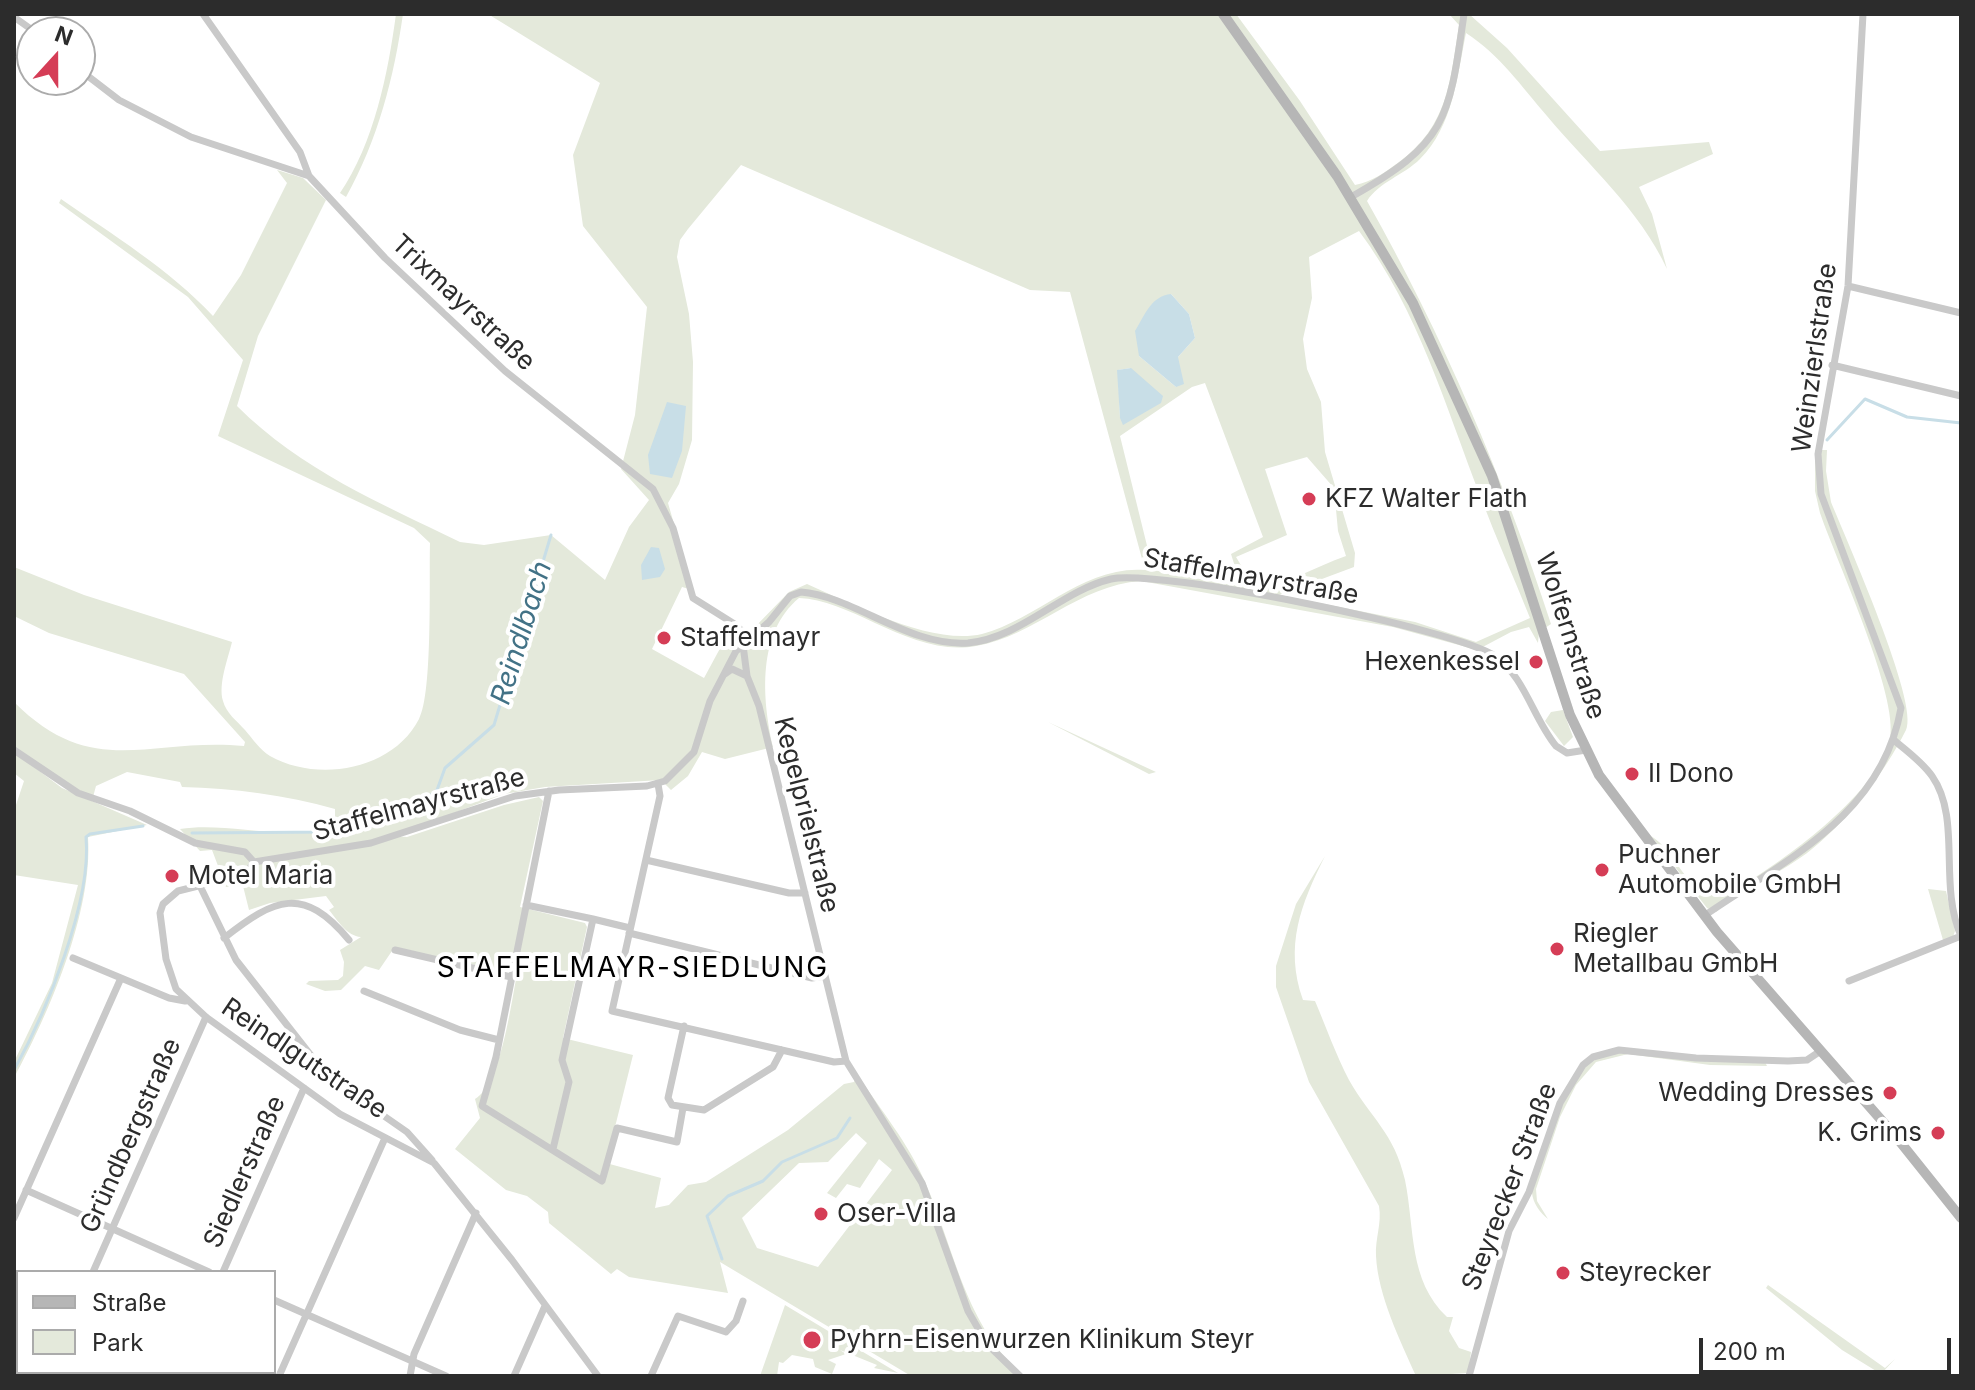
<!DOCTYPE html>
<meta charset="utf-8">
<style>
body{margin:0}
#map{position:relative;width:1975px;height:1390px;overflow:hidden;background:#fff;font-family:Inter,sans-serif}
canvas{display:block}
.frame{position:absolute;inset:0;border:16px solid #2c2c2c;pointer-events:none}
.legend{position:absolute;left:16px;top:1270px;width:260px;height:104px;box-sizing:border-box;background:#fff;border:2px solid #ababab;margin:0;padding:10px 14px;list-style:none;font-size:24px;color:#2c2c2c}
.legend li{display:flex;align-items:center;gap:16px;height:40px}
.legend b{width:40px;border:2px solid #ababab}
.north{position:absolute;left:16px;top:16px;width:80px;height:80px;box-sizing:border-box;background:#fff;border:2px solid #ababab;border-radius:50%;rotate:21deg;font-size:22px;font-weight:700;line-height:32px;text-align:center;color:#2c2c2c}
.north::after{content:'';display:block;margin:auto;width:28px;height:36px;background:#d53d56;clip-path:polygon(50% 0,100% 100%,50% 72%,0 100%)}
.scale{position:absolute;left:1699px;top:1338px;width:252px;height:36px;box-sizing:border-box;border:4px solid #2c2c2c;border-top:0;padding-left:10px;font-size:24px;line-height:28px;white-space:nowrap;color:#2c2c2c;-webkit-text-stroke:6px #fff;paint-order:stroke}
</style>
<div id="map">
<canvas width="1975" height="1390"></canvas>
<div class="frame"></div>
<ul class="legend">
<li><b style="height:10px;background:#b6b6b6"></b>Straße</li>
<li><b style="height:22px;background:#e4e9db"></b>Park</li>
</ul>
<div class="north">N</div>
<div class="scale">200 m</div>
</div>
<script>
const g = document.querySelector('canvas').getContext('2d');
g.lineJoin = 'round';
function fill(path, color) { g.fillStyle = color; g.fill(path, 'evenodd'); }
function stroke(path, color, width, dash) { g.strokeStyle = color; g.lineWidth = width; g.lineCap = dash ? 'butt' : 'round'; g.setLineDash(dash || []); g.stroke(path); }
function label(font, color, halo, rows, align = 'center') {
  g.font = font + ' Inter,sans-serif'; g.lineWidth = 8; g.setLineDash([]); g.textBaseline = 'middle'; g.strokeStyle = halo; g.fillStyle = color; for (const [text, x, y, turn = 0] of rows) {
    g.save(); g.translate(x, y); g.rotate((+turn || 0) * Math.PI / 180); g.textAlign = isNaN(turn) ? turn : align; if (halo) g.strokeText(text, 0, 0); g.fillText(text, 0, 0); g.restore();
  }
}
fill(new Path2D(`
 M396,14H403C394,77 378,140 346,197L340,193C374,143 388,74 396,14Z
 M488,14H1236L1300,101L1355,185C1372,182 1385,172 1399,162C1448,126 1450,82 1459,25L1449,14H1469L1507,48L1600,151L1709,142L1713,154L1639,187L1652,214L1667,269C1640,210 1588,165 1547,116C1521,86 1500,55 1466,33C1457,77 1453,126 1420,159C1404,175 1379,182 1367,201C1443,336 1503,476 1551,624L1539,632L1538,643L1529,627L1511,632L1477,650L1393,627L1141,581C1079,585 1035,636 976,646C913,658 852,599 799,598C757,633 762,698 773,747L725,759L702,752L688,776L671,790L661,780L545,787L504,794L393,836L407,837L504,805L539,797L543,801L520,907L585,923L587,927L563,1038L633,1055L606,1163L661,1178L655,1208L669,1205L688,1185L706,1182L788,1130L844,1084L854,1082L857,1074C880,1109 909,1144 925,1182C955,1250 965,1326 1024,1376H911L720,1262L728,1293L629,1277L617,1269L611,1274L549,1223L548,1212L527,1196L506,1190L455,1149L480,1118L475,1099C501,1084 511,1004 517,974L394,948L379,970L365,966L341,990L325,991L306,984L309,981L338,980L343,976L344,962L340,950L361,937C347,936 338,921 329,910L334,907L326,896L270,903L249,910L243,886L226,887L212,850L200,851L180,829C228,821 285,843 335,825V809C285,795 234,788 182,787L180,782L127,772L96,786L93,797L81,793L14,747V702C93,781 149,737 244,746L245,742L184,674L49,633L14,616V567L84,595L232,642C228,659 218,684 223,701C226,713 237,721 245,730C252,738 260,750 270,756C318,783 393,770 419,719C433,693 429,578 430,543L414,528L218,436L243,360L188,297L59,203L61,199C113,235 169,269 213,316L241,275L287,183L277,170L303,178L326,200L258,336L237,406C301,470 380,503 460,542L484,545L551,535L605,580L629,527L649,500L621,469L635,415L647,307L583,226L573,155L600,83ZM741,165L1030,290L1070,292L1145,570C1084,565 1038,619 982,634C932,646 852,604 807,584L789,592L752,630H730L704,678L652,649L682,587L693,590L668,503L679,484L692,440L693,362L689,314L677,257L680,240L688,229ZM1359,231C1419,312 1445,405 1481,498C1496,538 1514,578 1530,618L1476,642L1415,622L1279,595L1354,567L1355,553L1325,452L1321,402L1307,369L1303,339L1312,298L1309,257ZM1171,294L1189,314L1195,338L1178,357L1176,387L1139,356ZM1131,368L1120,418L1118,370ZM1205,383L1263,537L1231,554L1236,570L1215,582L1153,570L1120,436L1192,387ZM1307,457L1334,488L1338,531L1346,556C1315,567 1289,583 1256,590L1236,557L1287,535L1265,469ZM856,1133L867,1143L827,1193L836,1198L847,1184L860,1188L879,1159L892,1170L818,1267L757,1248L742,1218L799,1163L828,1162Z
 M1815,450H1827L1826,471L1831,502C1845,537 1920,704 1906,730C1883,775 1851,817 1812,849C1783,873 1744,887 1716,912L1707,908L1651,836C1685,857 1684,912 1740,876L1746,883C1789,857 1879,791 1890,739C1899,696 1837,562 1820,513L1815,491Z
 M1563,710L1573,737L1564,746L1545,721L1551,712Z
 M1048,722L1156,772L1149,774Z
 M14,752L62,788L147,825L88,837C93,912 49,1013 14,1078V1062L52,983L78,885L14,875V811L24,781L14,773Z
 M1325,856C1301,904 1284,946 1303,1000L1315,1001C1326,1027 1336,1055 1349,1080C1371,1119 1394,1132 1405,1180C1415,1229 1408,1280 1447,1317H1453L1449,1331L1459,1348L1471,1352L1468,1373L1416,1376C1400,1340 1378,1296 1376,1256C1375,1238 1382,1224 1379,1206L1309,1082L1276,987V966L1296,904Z
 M1928,889L1946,891L1955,931L1953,937L1943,940Z
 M1619,1052L1765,1062L1767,1066L1710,1065L1628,1054L1596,1062L1576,1085L1560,1117L1536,1189L1537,1201L1548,1219C1540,1213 1533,1203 1532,1193C1531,1174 1570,1080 1585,1067C1594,1058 1607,1055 1619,1052Z
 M1768,1285L1885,1368L1895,1359L1881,1374L1842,1350L1766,1288Z
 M785,1305L898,1373L874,1368L877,1365L840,1350L846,1354L828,1360L836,1364L832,1374L815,1367L813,1359L792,1355L783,1363L779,1362L777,1376H760Z`), '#e4e9db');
fill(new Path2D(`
 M1171,294L1189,314L1195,338L1178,357L1184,384L1176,387L1139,356L1135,331C1145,315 1151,296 1171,294Z
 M1131,368L1163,396L1161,403L1123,425L1120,418L1117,370Z
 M667,402L686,406L682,451L672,478L650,474L648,455Z
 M651,547L659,548L665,569L660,577L642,580L641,565Z`), '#c8dee7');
stroke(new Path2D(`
 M1827,440L1865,399L1907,417L1961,423
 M192,833L330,832L394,813L430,796L437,790L445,768L494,725L551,535
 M14,1070C46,1013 92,902 86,837L90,834L143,826
 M722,1259L707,1216L728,1196L763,1181L782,1162L837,1138L850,1118`), '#c8dee7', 3);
stroke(new Path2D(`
 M203,14L300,152L309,176
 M14,17L35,32
 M80,70L119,100L191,137L309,176L385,258L505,371L653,489L673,528L693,598L736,625L749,639
 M1351,197C1447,143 1449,120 1464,14
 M1848,286L1961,313
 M1832,365L1961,396
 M743,645L747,676L759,706L846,1061L922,1183L968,1311L987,1344L1020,1376
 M725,674L732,669L747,676
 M1895,741C1908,752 1922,762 1932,776C1962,819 1938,884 1961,936
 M14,750L78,793L130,811L195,843L245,852L254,862
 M658,784L660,796L612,1011L834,1062L846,1061
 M549,791L496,1057L482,1106L602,1181L617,1128L677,1142L683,1108
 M646,860L789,893H805
 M254,862L371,843L515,796L559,790L647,786L665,781L694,752L710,701L736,651L769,622L790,596L801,592C853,596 909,647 968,643C1021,638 1061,591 1111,579C1156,568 1456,629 1495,656C1525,677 1533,718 1556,746L1567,753L1586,750
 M254,862L246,874L178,891L163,904L160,913L166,959L176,989L206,1017L340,1114L434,1163L512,1260L598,1376
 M200,886L236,960L320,1067L338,1084L407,1132L432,1160
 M526,905L593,919L562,1060L569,1082L553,1149
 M1704,916C1785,860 1882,816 1901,708L1821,494L1818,454L1848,286L1863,14
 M593,919L630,928
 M629,933L812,978L825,976
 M224,938C275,898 303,885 349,940
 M395,950L511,977
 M73,958L169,998L185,1001
 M1849,981L1961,936
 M364,991L460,1030L499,1040
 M684,1026L668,1098L672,1105L704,1110L773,1067L782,1050
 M26,1190L209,1272
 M14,1218L121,978
 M93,1272L206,1017
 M223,1272L304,1088
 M274,1300L446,1376
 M47,1376L48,1372
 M177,1376L178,1372
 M279,1376L385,1138
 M410,1376L414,1354L476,1213
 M514,1376L545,1306
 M651,1376L678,1316L726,1332L736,1321L743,1301
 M1469,1376L1509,1231L1529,1192L1560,1103L1583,1065L1593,1057L1619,1050L1696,1058L1788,1061L1807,1060L1819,1052`), '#c9c9c9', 7);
stroke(new Path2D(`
 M1223,14L1337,176L1413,303L1492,476L1570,715L1599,775L1717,932L1897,1138L1961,1218`), '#b6b6b6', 10);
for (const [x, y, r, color] of [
 [1309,499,8,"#d53d56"],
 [664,638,8,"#d53d56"],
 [1536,662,8,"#d53d56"],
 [1632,774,8,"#d53d56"],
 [1602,870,8,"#d53d56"],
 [172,876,8,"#d53d56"],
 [1557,949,8,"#d53d56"],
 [1890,1093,8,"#d53d56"],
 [1938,1133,8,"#d53d56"],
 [821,1214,8,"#d53d56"],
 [1563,1273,8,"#d53d56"],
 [812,1340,10,"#d53d56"]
]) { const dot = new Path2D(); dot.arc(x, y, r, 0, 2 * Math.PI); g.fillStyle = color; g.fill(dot); stroke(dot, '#fff', 3); }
label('26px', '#2c2c2c', '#fff', [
 ["Trixmayrstraße",463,303,43],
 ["Weinzierlstraße",1815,358,-82],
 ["Staffelmayrstraße",1251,577,10],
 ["Wolfernstraße",1570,636,72],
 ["Staffelmayrstraße",419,805,-15],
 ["Kegelprielstraße",806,815,76],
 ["Reindlgutstraße",304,1059,34],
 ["Gründbergstraße",131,1136,-66],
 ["Siedlerstraße",245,1172,-66],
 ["Steyrecker Straße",1510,1187,-69]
]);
label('26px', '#2c2c2c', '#fff', [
 ["KFZ Walter Flath",1325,499],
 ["Staffelmayr",680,638],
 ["Hexenkessel",1520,662,"right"],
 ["Il Dono",1648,774],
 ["Puchner",1618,855],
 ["Automobile GmbH",1618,885],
 ["Motel Maria",188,876],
 ["Riegler",1573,934],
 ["Metallbau GmbH",1573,964],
 ["Wedding Dresses",1874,1093,"right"],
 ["K. Grims",1922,1133,"right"],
 ["Oser-Villa",837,1214],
 ["Steyrecker",1579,1273],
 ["Pyhrn-Eisenwurzen Klinikum Steyr",830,1340]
], 'left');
label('italic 28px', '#427286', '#fff', [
 ["Reindlbach",522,633,-73]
]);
g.letterSpacing = '2px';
label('28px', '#000', '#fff', [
 ["STAFFELMAYR-SIEDLUNG",633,969]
]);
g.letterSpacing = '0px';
</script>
